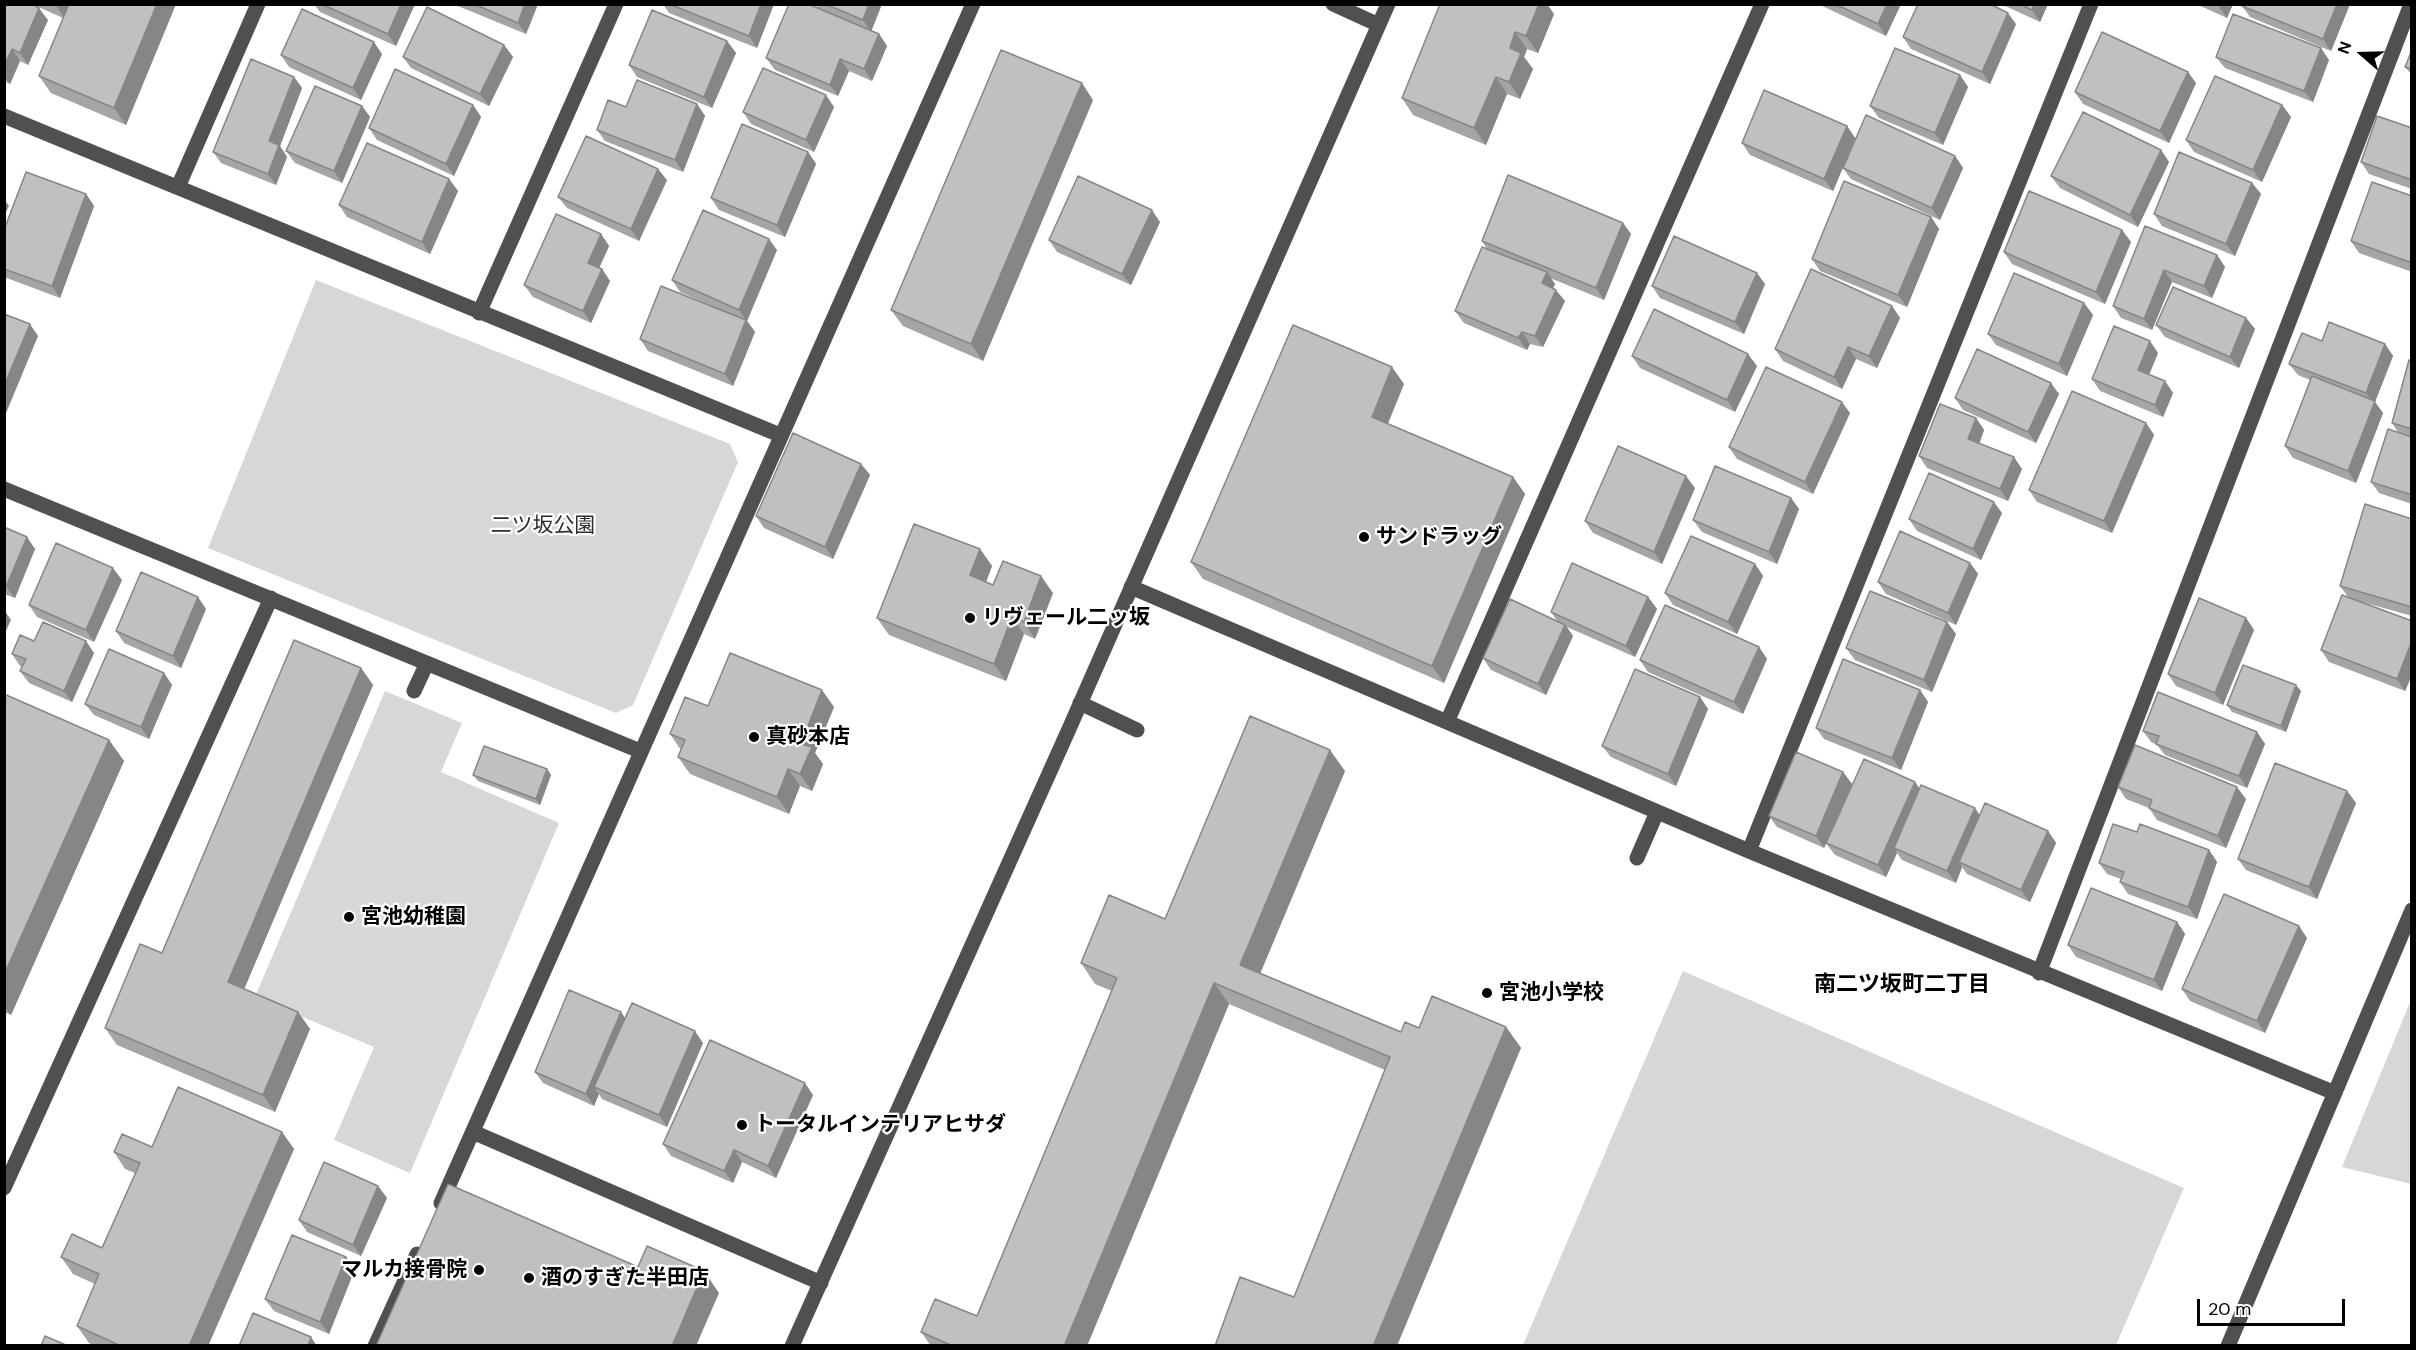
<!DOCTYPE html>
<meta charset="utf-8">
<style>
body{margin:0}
#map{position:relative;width:2416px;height:1350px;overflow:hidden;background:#fff;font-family:"DM Sans",sans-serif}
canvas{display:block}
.frame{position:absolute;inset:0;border:6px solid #000;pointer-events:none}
.north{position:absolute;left:2332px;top:24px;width:60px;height:60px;-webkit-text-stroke:4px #fff;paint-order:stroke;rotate:290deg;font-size:16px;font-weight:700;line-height:24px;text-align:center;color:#000}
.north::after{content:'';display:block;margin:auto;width:21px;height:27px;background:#000;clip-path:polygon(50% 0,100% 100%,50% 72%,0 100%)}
.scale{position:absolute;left:2197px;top:1299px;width:148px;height:27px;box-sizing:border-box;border:3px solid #000;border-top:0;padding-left:8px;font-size:18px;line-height:21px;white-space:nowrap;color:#000;-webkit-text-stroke:4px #fff;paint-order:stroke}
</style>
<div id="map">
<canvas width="2416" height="1350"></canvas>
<div class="frame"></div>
<div class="north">N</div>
<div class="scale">20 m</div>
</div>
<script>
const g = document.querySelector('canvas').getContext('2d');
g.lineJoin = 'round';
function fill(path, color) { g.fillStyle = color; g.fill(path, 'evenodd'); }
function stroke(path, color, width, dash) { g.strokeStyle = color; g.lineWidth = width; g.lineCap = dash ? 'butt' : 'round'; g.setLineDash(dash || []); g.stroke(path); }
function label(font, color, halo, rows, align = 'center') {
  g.font = font + ' "DM Sans","Noto Sans JP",sans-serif'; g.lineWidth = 4.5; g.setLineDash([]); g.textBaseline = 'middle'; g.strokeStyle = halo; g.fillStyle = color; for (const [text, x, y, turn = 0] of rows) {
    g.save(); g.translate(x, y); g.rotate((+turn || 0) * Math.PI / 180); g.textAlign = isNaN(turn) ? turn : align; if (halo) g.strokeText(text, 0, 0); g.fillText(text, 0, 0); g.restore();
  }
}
fill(new Path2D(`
 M316,280L730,444L738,462L633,705L616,713L208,548Z
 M385,691L462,723L441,772L559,823L410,1173L334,1140L374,1047L255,997Z
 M1683,971L2184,1188L2116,1345H1523Z
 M2411,1000V1184L2342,1167Z`), '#d7d7d7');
stroke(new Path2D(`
 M1333,4L1379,25
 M4,116L780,435
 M178,187L258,4
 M479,313L616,4
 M4,489L640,751
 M1131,587L1749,851L2335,1093
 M414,691L427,663
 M1080,703L1137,730
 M1447,722L1762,4
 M1749,851L2091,4
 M1637,858L1657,812
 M2039,973L2411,4
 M473,1132L821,1283
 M4,1188L271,598
 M441,1203L973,4
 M375,1346L417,1254
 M792,1346L1069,729L1388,4
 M2228,1346L2412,910`), '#505050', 15);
fill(new Path2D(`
 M4,4L48,20L28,65L20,61L10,84L4,81Z
 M32,4H176L126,125L51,93L39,76L63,18Z
 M314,4H415L396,46L320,12Z
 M453,4H538L526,34Z
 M663,4H774L757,48L669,13Z
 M815,4H882L871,31L879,34L887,46L872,81L849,71L838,96L775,70L766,58L818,8Z
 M1440,4L1554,14L1538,53L1527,49L1524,57L1533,69L1520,99L1507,94L1486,145L1413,115L1402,98Z
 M1818,4H1901L1886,36Z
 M2001,4H2048L2040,22Z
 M2196,4H2233L2227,18Z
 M2350,4L2331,51L2250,17L2242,6Z
 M2016,24L1990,84L1911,49L1903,37Z
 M727,41L736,53L712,108L637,77L629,65Z
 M504,45L513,57L489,106L411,68L403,57Z
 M2412,50V75L2405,67Z
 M382,54L361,100L289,67L281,55Z
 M2216,57L2329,60L2313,102L2225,68Z
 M1960,75L1968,87L1943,145L1879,118L1870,106Z
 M294,77L302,88L280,146L287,157L276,185L221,163L213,152Z
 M2196,83L2169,143L2083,104L2075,92Z
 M1093,100L983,361L903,326L891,310Z
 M697,104L705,116L683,172L605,141L597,130Z
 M473,105L481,117L454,176L377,140L369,128Z
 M2282,105L2291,117L2262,182L2194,152L2186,140Z
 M362,106L370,117L342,183L295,163L286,151Z
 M834,107L814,152L751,124L743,112Z
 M1847,126L1855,138L1955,156L1963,168L1940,220L1851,179L1843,168L1833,191L1750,155L1742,143Z
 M2412,128V189L2369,174L2361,162Z
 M2161,150L2169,162L2138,227L2060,188L2051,176Z
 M808,152L816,164L785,237L719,210L711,198Z
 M449,179L458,191L430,254L347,217L339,205Z
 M667,180L639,241L567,208L558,197Z
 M2252,183L2261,194L2235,256L2162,226L2154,214Z
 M86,194L94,206L60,298L4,277V230Z
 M2412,196V272L2359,253L2351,241Z
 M1931,217L1939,229L1907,307L1820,271L1812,259Z
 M1160,222L1131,285L1057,252L1049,240Z
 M1623,223L1631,234L1604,300L1550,278L1555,284L1553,288L1565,301L1543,347L1530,344L1527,350L1464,323L1455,311L1487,249L1482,241Z
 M2145,226L2217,255L2225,267L2212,298L2172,282L2152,330L2121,318L2113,306Z
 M2122,230L2131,242L2105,304L2012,264L2004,252Z
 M601,234L609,246L599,268L602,269L610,281L591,323L533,297L524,285Z
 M777,250L747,321L755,332L733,386L648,351L640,339L728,313L680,292L672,280Z
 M1765,284L1744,334L1660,298L1652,286Z
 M2084,303L2093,315L2067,376L1996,345L1988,334Z
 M1892,306L1900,318L1877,368L1856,359L1842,389L1783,361L1775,349Z
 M2246,318L2255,329L2239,368L2165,337L2156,325Z
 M2322,341L2385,344L2393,356L2375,402L2383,413L2356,483L2293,458L2285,446L2310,380L2298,375L2289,364Z
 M2158,353L2149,375L2165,381L2173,393L2163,417L2100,391L2092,379Z
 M1632,356L1757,366L1735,412L1640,368Z
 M2412,361V504L2379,493L2371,482L2398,432L2392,423Z
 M1404,384L1388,424L1513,477L1525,494L1444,683L1203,579L1191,562Z
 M2059,394L2036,443L1963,410L1955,398Z
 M1850,413L1813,494L1737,459L1729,447Z
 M1976,418L1984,430L1979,443L2022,469L2008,501L1927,468L1919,456Z
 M2146,423L2154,435L2112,533L2037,502L2029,490Z
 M861,464L870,475L833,559L764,528L756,516Z
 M1695,488L1662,564L1593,533L1585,521Z
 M1791,498L1799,509L1777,564L1702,532L1693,520Z
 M2002,513L1981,560L1917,531L1909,519Z
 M2412,519V616L2348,598L2412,621V675L2405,691L2329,662L2321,650L2348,597L2340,586Z
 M4,527L35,549L15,598L4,594Z
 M980,549L992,566L986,582L993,585L1053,593L1035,639L1024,634L1006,681L889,635L877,618Z
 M1970,563L1978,574L1956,625L1886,594L1878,582Z
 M1755,564L1763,576L1737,634L1673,605L1665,593Z
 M122,580L94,642L37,617L29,605Z
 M1648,597L1657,609L1635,657L1567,627L1573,636L1546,695L1491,670L1483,658L1557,621L1551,612Z
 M206,609L181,668L124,643L116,631Z
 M2246,618L2254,630L2223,705L2176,686L2168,674Z
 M1947,622L1956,634L1932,692L1855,660L1846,648Z
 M34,641L94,653L72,702L29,683L20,671L23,667L20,666L12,654Z
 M1759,647L1767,659L1743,714L1648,672L1640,660Z
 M361,668L373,685L244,989L298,1012L310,1029L275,1112L117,1045L105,1028L162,953Z
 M164,673L172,685L149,739L94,715L85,704Z
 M1920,690L1928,702L1901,770L1824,739L1816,728Z
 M2301,691L2286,732L2232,712L2227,705Z
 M4,694L109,740L124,761L11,1015L4,1012Z
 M1700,697L1708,709L1676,786L1611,757L1602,746Z
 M708,706L834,707L815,753L823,764L812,791L800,786L789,814L690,774L678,757L681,750L670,734Z
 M2143,731L2257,732L2265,744L2247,788L2165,755L2157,745L2151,742Z
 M547,769L551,775L540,805L478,781L473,775Z
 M1345,771L1260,973L1401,1032L1419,1028L1506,1027L1521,1048L1294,1297L1385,1070L1229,1004L1087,1346H931L921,1332L977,1316L1112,991L1095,984L1081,963L1165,919Z
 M1843,772L1852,784L1824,848L1777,827L1769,816Z
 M2118,787L2246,799L2226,848L2157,820L2149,808L2126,799Z
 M1919,788L1980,815L2048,831L2056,843L2030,902L1967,874L1962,867L1956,883L1902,860L1897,853L1886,877L1835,855L1826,843Z
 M2347,791L2356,803L2317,899L2246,870L2238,859Z
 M2137,832L2209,850L2217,862L2197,919L2128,894L2120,882L2121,879L2107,874L2099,863Z
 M2177,922L2185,934L2162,991L2076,957L2068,945Z
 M2307,938L2265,1033L2190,1001L2182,989Z
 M621,1012L625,1018L703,1043L667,1127L602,1099L599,1094L594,1106L543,1083L535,1072Z
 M813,1095L776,1178L742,1162L733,1183L671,1156L663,1144Z
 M282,1132L294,1149L208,1346H95L89,1343L77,1326L95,1284L73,1274L61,1257L102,1248L135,1173L125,1169L114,1152L152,1147Z
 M378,1186L387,1198L361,1256L307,1232L299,1220Z
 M355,1269L329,1334L274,1311L265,1299Z`), '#a5a5a5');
fill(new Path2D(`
 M58,4H71L65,19L57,7Z
 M157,4H176L126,125L114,108Z
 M401,4H415L396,46L388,34Z
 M525,4H538L526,34L518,23Z
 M761,4H774L757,48L749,36Z
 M869,4H882L871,32L863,20Z
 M1539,4H1547L1554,14L1538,53L1526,36Z
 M1887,4H1901L1886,36L1878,24Z
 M2034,4H2048L2040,22L2032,10Z
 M2220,4H2233L2227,18L2219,7Z
 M2337,4H2350L2331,51L2323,39Z
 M39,8L48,20L28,65L20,53Z
 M2008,13L2016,24L1990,84L1982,72Z
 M1515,32L1527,49L1524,57L1533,69L1520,99L1509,82L1510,48Z
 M879,34L887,46L872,81L864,69Z
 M727,41L736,53L712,108L704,97Z
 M374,42L382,54L361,100L353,88Z
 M504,45L513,57L489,106L480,94Z
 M2321,48L2329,60L2313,102L2304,91Z
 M12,49L20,61L10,84L4,75V66Z
 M840,59L849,71L838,96L830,85Z
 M2188,72L2196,83L2169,143L2160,131Z
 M1960,75L1968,87L1943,145L1935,133Z
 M294,77L302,88L280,146L287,157L276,185L268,174L269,141Z
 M1496,77L1507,94L1486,145L1474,128Z
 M1082,83L1093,100L983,361L971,344Z
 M826,95L834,107L814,152L806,140Z
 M697,104L705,116L683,172L675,160Z
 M473,105L481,117L454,176L446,164Z
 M2282,105L2291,117L2262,182L2253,170Z
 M362,106L370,117L342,183L334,171Z
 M1847,126L1855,138L1833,191L1824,179Z
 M2161,150L2169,162L2138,227L2130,215Z
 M808,152L816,164L785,237L777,225Z
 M1955,156L1963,168L1940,220L1932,208Z
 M658,169L667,180L639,241L631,229Z
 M449,179L458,191L430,254L422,242Z
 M2252,183L2261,194L2235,256L2226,244Z
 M86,194L94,206L60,298L52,286Z
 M4,199L9,206L4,216Z
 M1152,210L1160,222L1131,285L1122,274Z
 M1931,217L1939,229L1907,307L1898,295Z
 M1623,223L1631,234L1604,300L1596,288Z
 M2122,230L2131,242L2105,304L2096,292Z
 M601,234L609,246L596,275L588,263Z
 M769,239L777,250L747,321L755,332L733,386L725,374L746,320L739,310Z
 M2217,255L2225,267L2212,298L2204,286Z
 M602,269L610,281L591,323L583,311Z
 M2164,270L2172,282L2152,330L2144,319Z
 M1547,272L1555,284L1550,295L1542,283Z
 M1757,273L1765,284L1744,334L1735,322Z
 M1556,290L1565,301L1543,347L1535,336Z
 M2084,303L2093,315L2067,376L2059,364Z
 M1892,306L1900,318L1877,368L1869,356Z
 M2246,318L2255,329L2239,368L2230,357Z
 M30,324L38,336L4,418V386Z
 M1522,332L1530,344L1527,350L1518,338Z
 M2150,341L2158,353L2146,382L2138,370Z
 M2385,344L2393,356L2375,402L2383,413L2356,483L2348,471L2374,404L2366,393Z
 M1848,347L1856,359L1842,389L1834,377Z
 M1748,354L1757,366L1735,412L1727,400Z
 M1392,367L1404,384L1383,434L1372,417Z
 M2165,381L2173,393L2163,417L2155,405Z
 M2051,383L2059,394L2036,443L2028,432Z
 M1842,402L1850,413L1813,494L1805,482Z
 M1976,418L1984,430L1977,451L1968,439Z
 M2146,423L2154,435L2112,533L2104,521Z
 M2014,457L2022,469L2008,501L2000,489Z
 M861,464L870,475L833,559L825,547Z
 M1686,476L1695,488L1662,564L1654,552Z
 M1513,477L1525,494L1444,683L1432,666Z
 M1791,498L1799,509L1777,564L1769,552Z
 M1994,502L2002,513L1981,560L1973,549Z
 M27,537L35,549L15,598L6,587Z
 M980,549L992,566L982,592L970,575Z
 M1970,563L1978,574L1956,625L1948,613Z
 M1755,564L1763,576L1737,634L1728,622Z
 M113,568L122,580L94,642L86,630Z
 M1041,576L1053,593L1035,639L1024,622Z
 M198,597L206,609L181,668L173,656Z
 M1648,597L1657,609L1635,657L1626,646Z
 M4,610L11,620L4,635Z
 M1012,617L1024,634L1006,681L994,664Z
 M2246,618L2254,630L2223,705L2215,693Z
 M1947,622L1956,634L1932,692L1924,680Z
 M1565,625L1573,636L1546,695L1538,684Z
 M86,641L94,653L72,702L64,691Z
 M2412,641V675L2405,691L2397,679Z
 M1759,647L1767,659L1743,714L1734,702Z
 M361,668L373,685L240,999L228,982Z
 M164,673L172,685L149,739L141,727Z
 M2296,685L2301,691L2286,732L2281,726Z
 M822,690L834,707L815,753L823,764L812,791L800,774L801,744Z
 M1920,690L1928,702L1901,770L1892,758Z
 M1700,697L1708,709L1676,786L1668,774Z
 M2257,732L2265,744L2247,788L2239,776Z
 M109,740L124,761L11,1015L4,1006V975Z
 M1330,750L1345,771L1255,986L1240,965Z
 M547,769L551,775L540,805L536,799Z
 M788,769L800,786L789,814L777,797Z
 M1843,772L1852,784L1824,848L1816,836Z
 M1915,782L1923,793L1894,848L1897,853L1886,877L1878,865Z
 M2237,787L2246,799L2226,848L2218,836Z
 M2347,791L2356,803L2317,899L2309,887Z
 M1975,808L1983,820L1959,862L1962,867L1956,883L1947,871Z
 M2048,831L2056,843L2030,902L2021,890Z
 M2209,850L2217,862L2197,919L2188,907Z
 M2177,922L2185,934L2162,991L2154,980Z
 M2299,926L2307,938L2265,1033L2257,1021Z
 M1214,983L1229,1004L1087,1346H1064Z
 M298,1012L310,1029L275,1112L263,1095Z
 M621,1012L629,1024L594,1087L599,1094L594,1106L586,1094Z
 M1506,1027L1521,1048L1397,1346H1373Z
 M695,1031L703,1043L667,1127L659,1115Z
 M805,1083L813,1095L776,1178L768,1166Z
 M282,1132L294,1149L208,1346H189Z
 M734,1150L742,1162L733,1183L724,1171Z
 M378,1186L387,1198L361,1256L353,1245Z
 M346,1257L355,1269L329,1334L320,1322Z
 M704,1271L719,1293L696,1346H672Z
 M311,1337L317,1346H308Z`), '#868686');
const building = new Path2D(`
 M4,4H32L39,8L20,53L12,49L4,66Z
 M69,4H157L114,108L39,76Z
 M321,4H401L388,34Z
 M474,4H525L518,23Z
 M669,4H761L749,36Z
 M789,4H808L879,34L864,69L840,59L830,85L766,58Z
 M825,4H869L863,20Z
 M1440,4H1539L1526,36L1515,32L1510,48L1521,53L1509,82L1496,77L1474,128L1402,98Z
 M1835,4H1887L1878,24Z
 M1918,4H1990L2008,13L1982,72L1903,37Z
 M2020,4H2034L2032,10Z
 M2242,4H2337L2323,39L2242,6Z
 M427,7L504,45L480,94L403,57Z
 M302,9L374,42L353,88L281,55Z
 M652,10L727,41L704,97L629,65Z
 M2233,14L2321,48L2304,91L2216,57Z
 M2102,32L2188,72L2160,131L2075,92Z
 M1895,48L1960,75L1935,133L1870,106Z
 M1001,50L1082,83L971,344L891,310Z
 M2412,50V69L2405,67Z
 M251,59L294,77L269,141L279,145L268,174L213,152Z
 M763,68L826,95L806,140L743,112Z
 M395,69L473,105L446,164L369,128Z
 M2215,76L2282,105L2253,170L2186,140Z
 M637,80L697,104L675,160L597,130L608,100L626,107Z
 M315,86L362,106L334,171L286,151Z
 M1764,90L1847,126L1824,179L1742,143Z
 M2083,112L2161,150L2130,215L2051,176Z
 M1866,115L1955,156L1932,208L1843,168Z
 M2377,116L2412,128V180L2361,162Z
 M742,124L808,152L777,225L711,198Z
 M586,136L658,169L631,229L558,197Z
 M367,143L449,179L422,242L339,205Z
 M2179,152L2252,183L2226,244L2154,214Z
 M26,172L86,194L52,286L4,269V230Z
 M1508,175L1623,223L1596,288L1482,241Z
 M1078,176L1152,210L1122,274L1049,240Z
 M1844,181L1931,217L1898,295L1812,259Z
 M2372,182L2412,196V263L2351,241Z
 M2029,191L2122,230L2096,292L2004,252Z
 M703,210L769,239L739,310L672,280Z
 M556,214L601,234L588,263L602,269L583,311L524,285Z
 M2145,226L2217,255L2204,286L2164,270L2144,319L2113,306Z
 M1674,236L1757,273L1735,322L1652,286Z
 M1482,247L1547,272L1542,283L1556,290L1535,336L1522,332L1518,338L1455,311Z
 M1811,269L1892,306L1869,356L1848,347L1834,377L1775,349Z
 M2014,273L2084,303L2059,364L1988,334Z
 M661,286L746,320L725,374L640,339Z
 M2173,287L2246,318L2230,357L2156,325Z
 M1654,309L1748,354L1727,400L1632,356Z
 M4,314L30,324L4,386Z
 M2329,322L2385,344L2366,393L2289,364L2302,333L2322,341Z
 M1293,325L1392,367L1372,417L1513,477L1432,666L1191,562Z
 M2114,326L2150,341L2138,370L2165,381L2155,405L2092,379Z
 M1977,349L2051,383L2028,432L1955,398Z
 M2409,360L2412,361V429L2392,423Z
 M1766,367L1842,402L1805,482L1729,447Z
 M2312,376L2375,401L2348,471L2285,446Z
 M2072,391L2146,423L2104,521L2029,490Z
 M1940,404L1976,418L1968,439L2014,457L2000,489L1919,456Z
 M2388,429L2412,437V495L2371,482Z
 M793,433L861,464L825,547L756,516Z
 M1618,446L1686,476L1654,552L1585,521Z
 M1715,466L1791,498L1769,552L1693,520Z
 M1929,473L1994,502L1973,549L1909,519Z
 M2365,504L2412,519V607L2340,586Z
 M914,524L980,549L970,575L993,585L1003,561L1041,576L1024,622L1012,617L994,664L877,618Z
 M4,527L27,537L6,587L4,586Z
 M1900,531L1970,563L1948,613L1878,582Z
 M1691,536L1755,564L1728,622L1665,593Z
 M56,543L113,568L86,630L29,605Z
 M1572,563L1648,597L1626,646L1551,612Z
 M141,572L198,597L173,656L116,631Z
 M1870,591L1947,622L1924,680L1846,648Z
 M2342,595L2412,621V641L2397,679L2321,650Z
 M2199,598L2246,618L2215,693L2168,674Z
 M1510,599L1565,625L1538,684L1483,658Z
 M1665,605L1759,647L1734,702L1640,660Z
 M43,622L86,641L64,691L20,671L26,659L12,654L20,635L34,641Z
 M294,640L361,668L228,982L298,1012L263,1095L105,1028L140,944L162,953Z
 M109,649L164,673L141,727L85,704Z
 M730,653L822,690L801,744L812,747L800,774L788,769L777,797L678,757L685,740L670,734L685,697L708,706Z
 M1843,659L1920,690L1892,758L1816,728Z
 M2243,665L2296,685L2281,726L2227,705Z
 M1635,669L1700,697L1668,774L1602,746Z
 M2158,692L2257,732L2239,776L2156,744L2159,736L2143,731Z
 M4,694L109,740L4,975Z
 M1250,716L1330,750L1240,965L1401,1032L1405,1022L1419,1028L1432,996L1506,1027L1373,1346H1215L1240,1277L1294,1297L1390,1057L1214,983L1064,1346H953L921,1332L935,1299L977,1316L1117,978L1081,963L1109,895L1165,919Z
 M2135,745L2237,787L2218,836L2149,808L2152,800L2118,787Z
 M484,746L547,769L536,799L473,775Z
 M1796,752L1843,772L1816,836L1769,816Z
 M1864,759L1915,782L1878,865L1826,843Z
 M2275,763L2347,791L2309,887L2238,859Z
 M1921,785L1975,808L1947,871L1894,848Z
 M1985,803L2048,831L2021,890L1959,862Z
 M2113,824L2137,832L2140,824L2209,850L2188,907L2120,882L2124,872L2099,863Z
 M2091,888L2177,922L2154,980L2068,945Z
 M2224,894L2299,926L2257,1021L2182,989Z
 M569,990L621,1012L586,1094L535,1072Z
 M632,1003L695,1031L659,1115L594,1087Z
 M710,1040L805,1083L768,1166L734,1150L724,1171L663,1144Z
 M178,1087L282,1132L189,1346H121L77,1326L99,1274L61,1257L72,1234L102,1248L140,1163L114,1152L122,1134L152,1147Z
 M324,1162L378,1186L353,1245L299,1220Z
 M448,1184L638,1267L647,1246L704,1271L672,1346H376Z
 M292,1235L346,1257L320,1322L265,1299Z
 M253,1313L311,1337L308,1346H239Z
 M45,1336L68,1346H41Z`);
fill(building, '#c0c0c0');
stroke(building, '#868686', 1.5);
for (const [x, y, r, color] of [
 [1364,537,6,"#000"],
 [970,618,6,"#000"],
 [754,737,6,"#000"],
 [349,917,6,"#000"],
 [1487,993,6,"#000"],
 [742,1125,6,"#000"],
 [479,1270,6,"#000"],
 [529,1278,6,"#000"]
]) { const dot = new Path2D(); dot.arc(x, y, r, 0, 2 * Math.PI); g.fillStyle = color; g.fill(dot); stroke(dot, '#fff', 2); }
label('21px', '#2e2e2e', '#fff', [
 ["二ツ坂公園",543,526]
]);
label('bold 21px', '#000', '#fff', [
 ["サンドラッグ",1376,537],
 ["リヴェール二ッ坂",982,618],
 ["真砂本店",766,737],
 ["宮池幼稚園",361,917],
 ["宮池小学校",1499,993],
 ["トータルインテリアヒサダ",754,1125],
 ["マルカ接骨院",467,1270,"right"],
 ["酒のすぎた半田店",541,1278]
], 'left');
label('bold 22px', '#000', '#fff', [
 ["南二ツ坂町二丁目",1902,985]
]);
</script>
